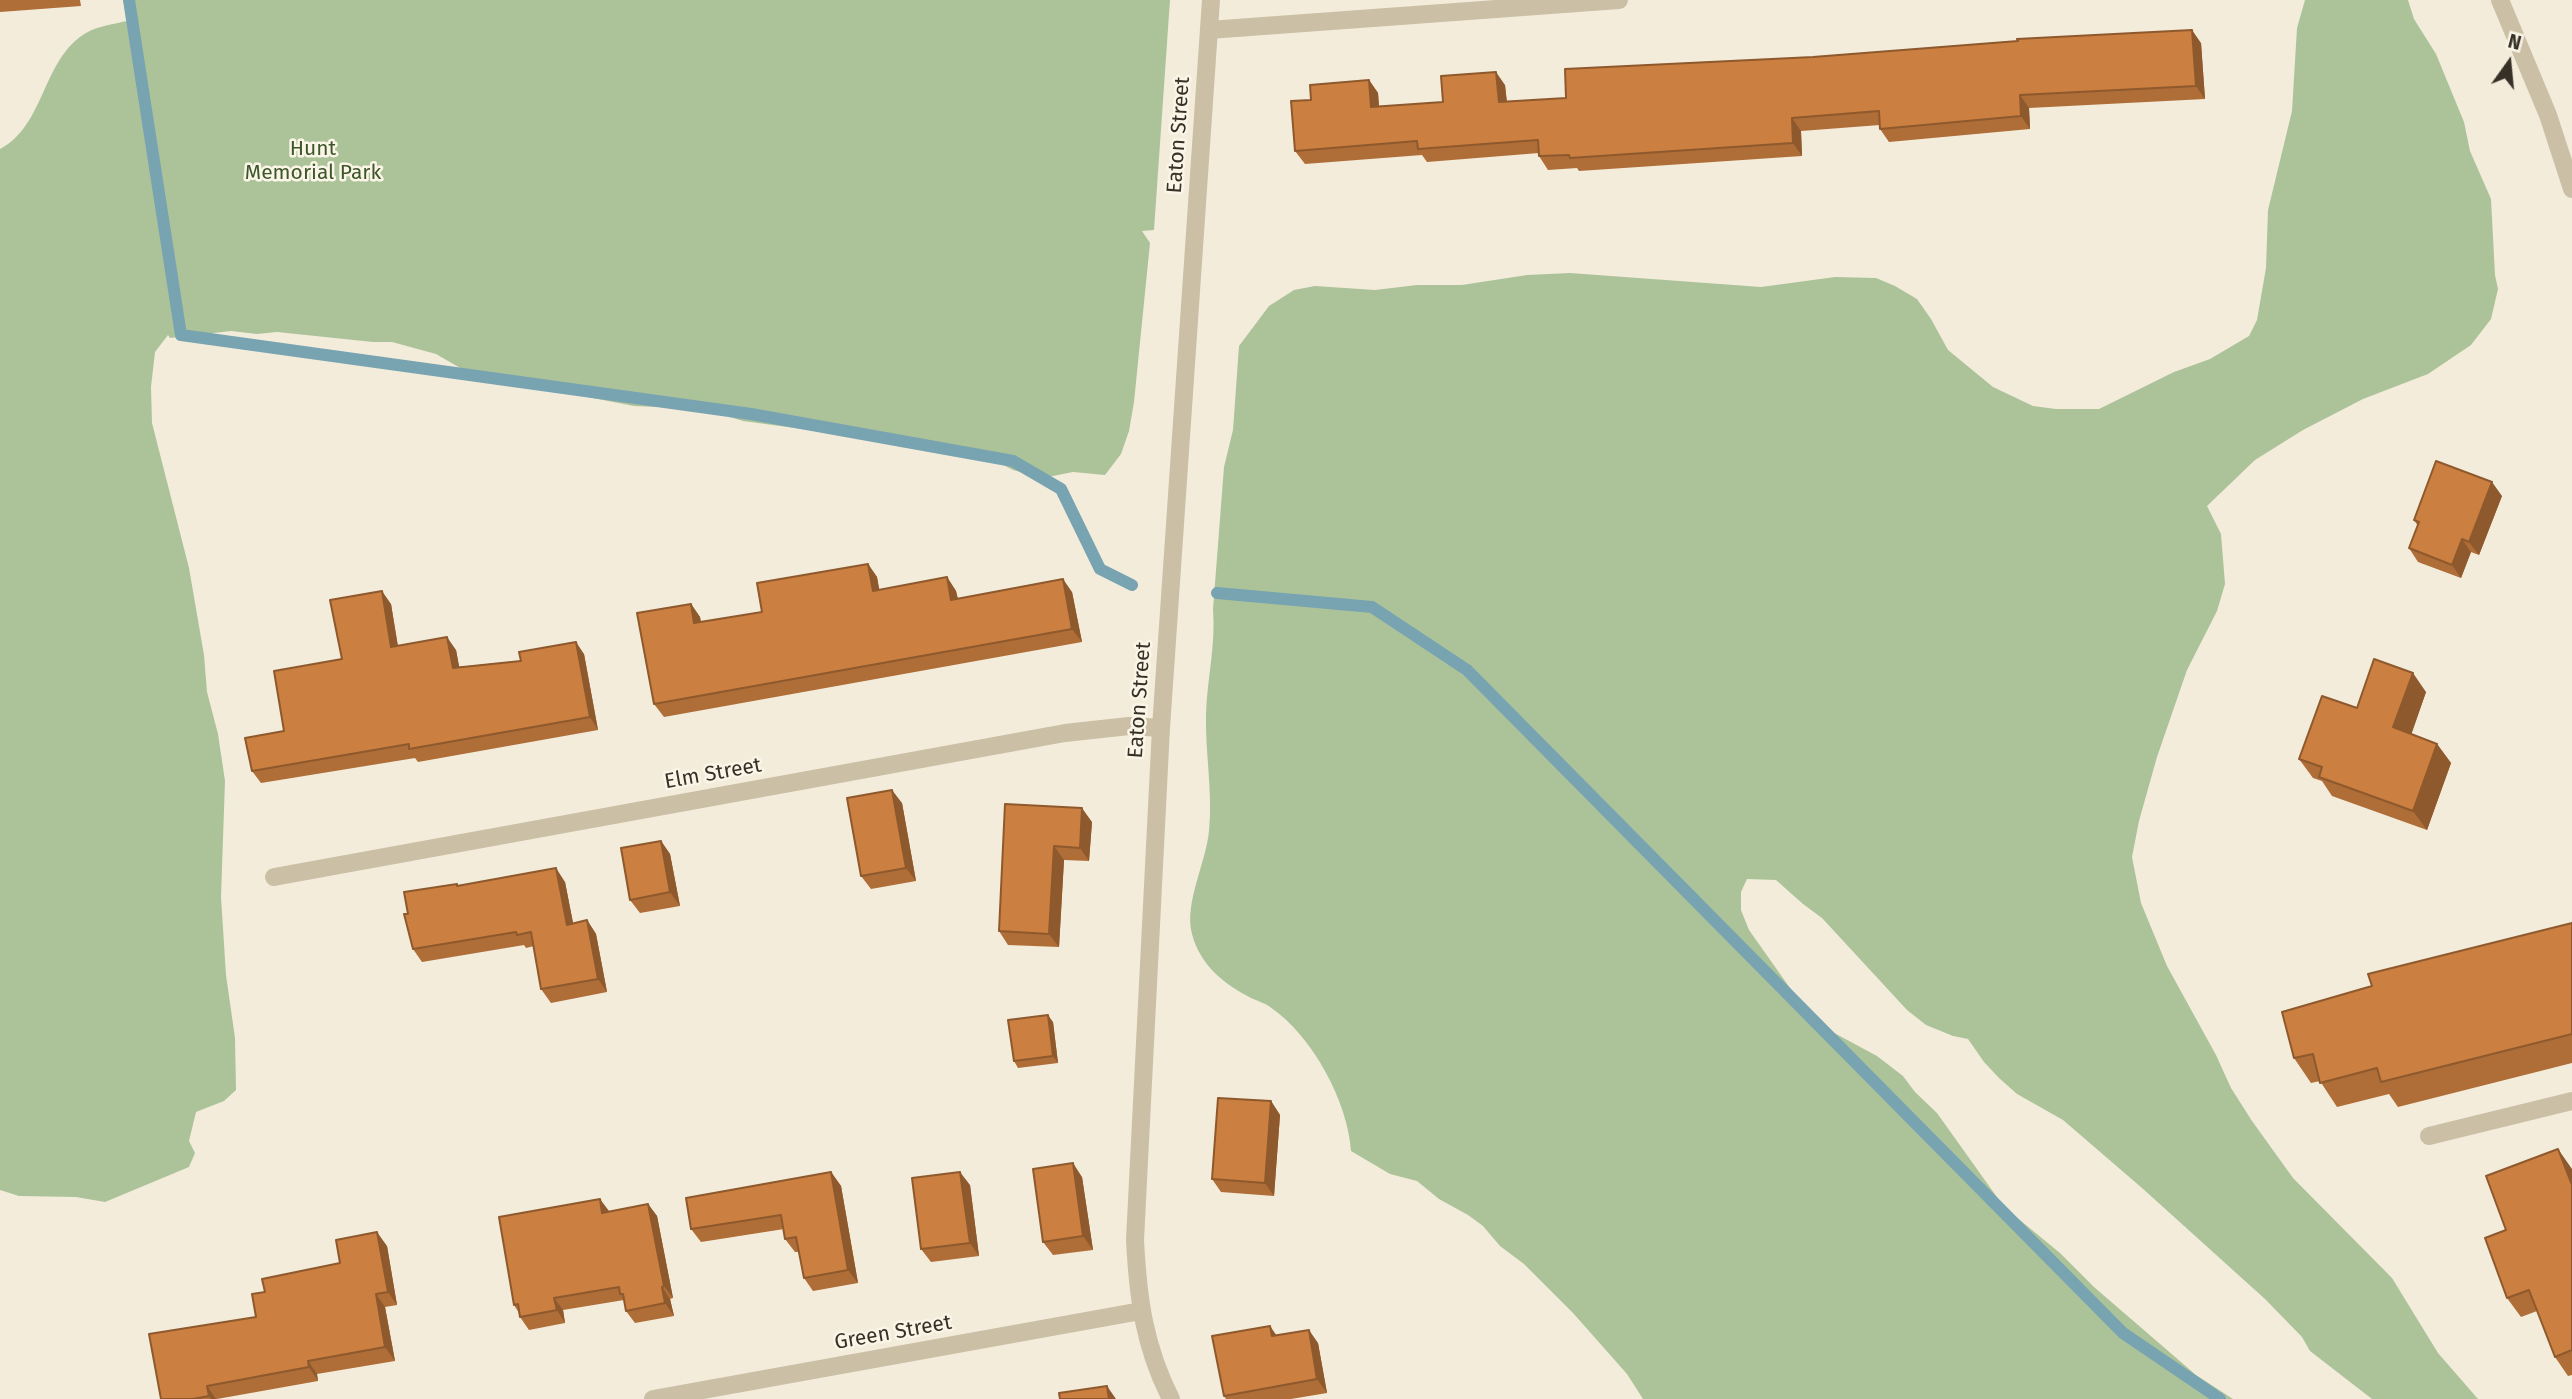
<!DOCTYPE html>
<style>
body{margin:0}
#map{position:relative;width:2572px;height:1399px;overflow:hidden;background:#f3ecdb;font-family:"Fira Sans",sans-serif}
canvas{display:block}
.north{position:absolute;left:2474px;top:28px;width:70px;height:70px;-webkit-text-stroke:5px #faf5e7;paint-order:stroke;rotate:15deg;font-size:19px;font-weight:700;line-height:28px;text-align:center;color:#373027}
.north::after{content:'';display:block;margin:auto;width:24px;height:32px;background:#373027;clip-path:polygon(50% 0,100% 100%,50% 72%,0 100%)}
</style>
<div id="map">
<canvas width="2572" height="1399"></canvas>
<div class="north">N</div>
</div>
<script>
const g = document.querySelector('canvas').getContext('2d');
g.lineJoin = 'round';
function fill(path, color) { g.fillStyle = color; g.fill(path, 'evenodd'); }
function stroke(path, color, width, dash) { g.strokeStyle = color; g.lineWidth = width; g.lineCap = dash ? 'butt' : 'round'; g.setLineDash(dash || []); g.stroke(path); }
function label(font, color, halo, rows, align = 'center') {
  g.font = font + ' "Fira Sans",sans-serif'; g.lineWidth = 5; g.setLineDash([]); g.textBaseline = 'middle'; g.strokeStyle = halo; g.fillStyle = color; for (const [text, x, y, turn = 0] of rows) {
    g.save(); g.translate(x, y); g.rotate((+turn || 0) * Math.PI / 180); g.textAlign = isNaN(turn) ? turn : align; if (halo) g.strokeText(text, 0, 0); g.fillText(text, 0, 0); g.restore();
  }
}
fill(new Path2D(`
 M125,0H1170L1154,230L1142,231L1150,243L1134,402L1129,431L1121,454L1105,475L1073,472L1043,478L1013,470L988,457L968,455L935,447L743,421L703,409L634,406L489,378L462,369L436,354L392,342H373L277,332L257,334L231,331L170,338L168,335L155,352L151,387L152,423L189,568L204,655L207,692L218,734L225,781L221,897L226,975L235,1038L236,1090L224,1101L196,1112L189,1141L195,1153L189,1167L105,1202L76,1197L19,1196L0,1190V149C45,126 42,59 86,33C98,26 114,24 127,21Z
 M2305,0H2408L2414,19L2436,54L2464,122L2470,151L2491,199L2495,275L2498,289L2491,319L2471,345L2428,374L2363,399L2303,430L2255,460L2207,506L2221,534L2225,584L2217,611L2187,670L2157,757L2139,821L2132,857L2141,903L2167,966L2216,1055L2231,1088L2252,1121L2293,1178L2392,1278L2438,1353L2478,1399H2372L2310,1351L2302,1337L2265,1299L2142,1188L2063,1120L2017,1094L1999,1078L1984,1062L1968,1039L1953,1036L1926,1025L1907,1010L1822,918L1803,904L1776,880L1747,879L1741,892V910L1749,930L1802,1005L1825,1028L1877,1056L1903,1076L1915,1092L1937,1113L2004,1207L2060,1253L2094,1287L2196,1375L2233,1399H1643L1627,1374L1573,1313L1524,1264L1500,1246L1483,1226L1468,1215L1439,1199L1417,1181L1390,1174L1351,1151C1348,1102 1312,1035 1270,1007C1265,1003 1257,1001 1251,998C1224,984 1200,965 1192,934C1184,903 1206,863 1209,831C1213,792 1205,753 1206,714C1207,679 1216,645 1213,609L1224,467L1233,430L1239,346L1269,306L1294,290L1315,286L1375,290L1417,285H1462L1527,275L1570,273L1761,287L1835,277L1876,278L1895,286L1917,299L1931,319L1948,350L1993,387L2033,406L2056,409H2099L2174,372L2210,359L2249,336L2257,320L2266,268L2268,210L2292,111L2297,28Z`), '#acc39a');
stroke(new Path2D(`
 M129,0L181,335L751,414L1013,461L1061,489L1100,569L1132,585
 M1217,593L1372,607L1467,670L2123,1333L2220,1399`), '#78a3b1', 12);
stroke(new Path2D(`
 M2500,0L2548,115L2572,189
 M1209,30L1619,0
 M274,877L1065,733L1129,726L1161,728
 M2429,1136L2572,1101
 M653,1399L1141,1311
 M1171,1399C1144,1346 1138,1298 1135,1240L1161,728L1211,0`), '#cbbfa6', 18);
fill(new Path2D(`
 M0,0H80L81,6L0,12Z
 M2201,43L2205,99L2029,108L2030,129L1889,142L1880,129V125L1801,131L1802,156L1579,171L1577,168L1548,170L1539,156V153L1427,162L1422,155L1305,164L1295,151L1311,100L1369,80L1378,93L1379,107L1443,102L1505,85L1507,102L1566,98Z
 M2502,496L2479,555L2471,552L2461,578L2418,562L2409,548L2418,526L2414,520Z
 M868,564L877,577L879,590L947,577L956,591L958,599L1072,592L1082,642L664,717L654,704L691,604L700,617L701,622L762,612Z
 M391,604L398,646L456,650L459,667L584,654L598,730L418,762L415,758L261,783L252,771L342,659Z
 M2426,692L2411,734L2437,744L2451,763L2427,830L2332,796L2322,781L2313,778L2299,759L2357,708Z
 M902,803L916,881L871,889L861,876Z
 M1005,804L1092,822L1089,861L1064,860L1059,947L1008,945L999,931Z
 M661,841L670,854L680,906L640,913L630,900Z
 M565,882L573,923L587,920L596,934L607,992L551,1003L541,989L534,946L526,948L524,945L422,962L413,949L408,914L457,884L458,886Z
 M2572,923V1063L2398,1107L2389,1094L2337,1107L2320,1081L2311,1083L2294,1058L2372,986Z
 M1053,1022L1058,1063L1018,1068L1014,1061Z
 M1271,1101L1280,1115L1274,1196L1221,1192L1212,1179Z
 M2572,1169V1375L2568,1376L2555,1357L2537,1311L2521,1317L2507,1298L2506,1230Z
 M831,1172L841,1186L858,1283L813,1291L804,1278L799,1252H795L785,1239L784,1229L701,1242L691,1229Z
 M1082,1177L1093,1250L1053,1255L1043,1242Z
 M970,1185L979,1256L931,1262L921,1249Z
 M648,1204L657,1216L673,1298L670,1299L674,1316L635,1323L626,1311L624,1300L563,1310L565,1323L529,1330L520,1317L519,1313L514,1305L609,1212Z
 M387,1246L397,1305L385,1307L395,1361L317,1374L318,1381L217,1399H161L256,1317L265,1292Z
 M1276,1336L1318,1343L1327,1393L1291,1399H1226L1224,1396Z`), '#af6d37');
fill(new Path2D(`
 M2192,30L2201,43L2205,99L2196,86Z
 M1496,72L1505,85L1508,115L1499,102Z
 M1369,80L1378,93L1380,120L1371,107Z
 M2020,95L2029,108L2030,129L2021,116Z
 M1792,118L1801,131L1802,156L1793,143Z
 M2492,482L2502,496L2479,555L2469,542Z
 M2462,539L2471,552L2461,578L2452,565Z
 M868,564L877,577L882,604L873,591Z
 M947,577L956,591L961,613L951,600Z
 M1063,579L1072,592L1082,642L1072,629Z
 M382,591L391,604L400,660L391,647Z
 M691,604L700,617L703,637L694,623Z
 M447,637L456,650L462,681L453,668Z
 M576,642L584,654L598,730L590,717Z
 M2413,673L2426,692L2407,747L2393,727Z
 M2437,744L2451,763L2427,830L2413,811Z
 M892,790L902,803L916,881L906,868Z
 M1082,808L1092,822L1089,861L1080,848Z
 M661,841L670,854L680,906L670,892Z
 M1054,846L1064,860L1059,947L1049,934Z
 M556,868L565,882L576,938L567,925Z
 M587,920L596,934L607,992L598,979Z
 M1048,1015L1053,1022L1058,1063L1053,1056Z
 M1271,1101L1280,1115L1274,1196L1265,1183Z
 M2558,1149L2572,1169V1185Z
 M1073,1163L1082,1177L1093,1250L1083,1236Z
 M831,1172L841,1186L858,1283L848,1270Z
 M960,1172L970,1185L979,1256L970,1243Z
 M600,1199L609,1211L611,1225L602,1213Z
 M648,1204L657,1216L673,1298L664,1286Z
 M377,1232L387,1246L397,1305L388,1292Z
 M662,1287L670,1299L674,1316L665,1303Z
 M376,1294L385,1307L395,1361L385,1347Z
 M554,1298L563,1310L565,1323L557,1310Z
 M1270,1326L1279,1339L1272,1336Z
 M1309,1330L1318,1343L1327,1393L1317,1379Z
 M308,1361L317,1374L318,1381L309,1367Z
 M207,1386L216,1399H211L209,1396Z
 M1107,1386L1116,1399H1109Z`), '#8e592d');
const building = new Path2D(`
 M2192,30L2196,86L2020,95L2021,116L1880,129L1879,111L1792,118L1793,143L1570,158L1569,155L1539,156L1538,140L1418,149L1417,141L1295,151L1291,101L1311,100L1310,85L1369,80L1371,107L1443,102L1441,76L1496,72L1499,102L1566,98L1565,69L1813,57L2018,41L2017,39Z
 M2436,461L2492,482L2469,542L2462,539L2452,565L2409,548L2419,522L2414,520Z
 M868,564L873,591L947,577L951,600L1063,579L1072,629L654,704L637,613L691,604L694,623L762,612L757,583Z
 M382,591L391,647L447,637L453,668L521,661L519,652L576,642L590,717L409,749V744L252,771L245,738L284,731L274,671L342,659L330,600Z
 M2374,659L2413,673L2393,727L2437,744L2413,811L2319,777L2322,767L2299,759L2322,696L2357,708Z
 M892,790L906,868L861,876L847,798Z
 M1005,804L1082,808L1080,848L1054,846L1049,934L999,931Z
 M661,841L670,892L630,900L621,848Z
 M556,868L567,925L587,920L598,979L541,989L531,932L517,935L516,932L413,949L404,914H408L404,892L457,884V886Z
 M2572,923V1034L2381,1082L2377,1068L2320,1083L2313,1054L2294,1058L2282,1012L2372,986L2368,974Z
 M1048,1015L1053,1056L1014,1061L1008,1020Z
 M1218,1098L1271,1101L1265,1183L1212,1179Z
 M2558,1149L2572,1185V1350L2555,1357L2529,1290L2507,1298L2485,1238L2506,1230L2486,1176Z
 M1073,1163L1083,1236L1043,1242L1033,1169Z
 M831,1172L848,1270L804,1278L796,1237L785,1239L781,1215L691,1229L686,1198Z
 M960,1172L970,1243L921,1249L912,1178Z
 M600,1199L602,1213L648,1204L664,1286L662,1287L665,1303L626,1311L623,1294H620L619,1287L554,1298L557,1310L520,1317L518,1304L514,1305L499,1217Z
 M377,1232L388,1292L376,1294L385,1347L308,1361L309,1367L207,1386L209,1396L193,1399H161L149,1334L256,1317L252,1294L265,1292L262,1279L340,1263L336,1240Z
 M1270,1326L1272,1336L1309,1330L1317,1379L1224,1396L1212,1336Z
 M1107,1386L1109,1399H1060L1059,1393Z`);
fill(building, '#cb7f40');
stroke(building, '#8e592d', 2);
label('21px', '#373027', '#faf5e7', [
 ["Eaton Street",1179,135,-86],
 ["Eaton Street",1140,700,-86],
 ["Elm Street",713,774,-10],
 ["Green Street",893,1333,-10]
]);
label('21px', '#3d572a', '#faf5e7', [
 ["Hunt",313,149],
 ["Memorial Park",313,173]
]);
</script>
